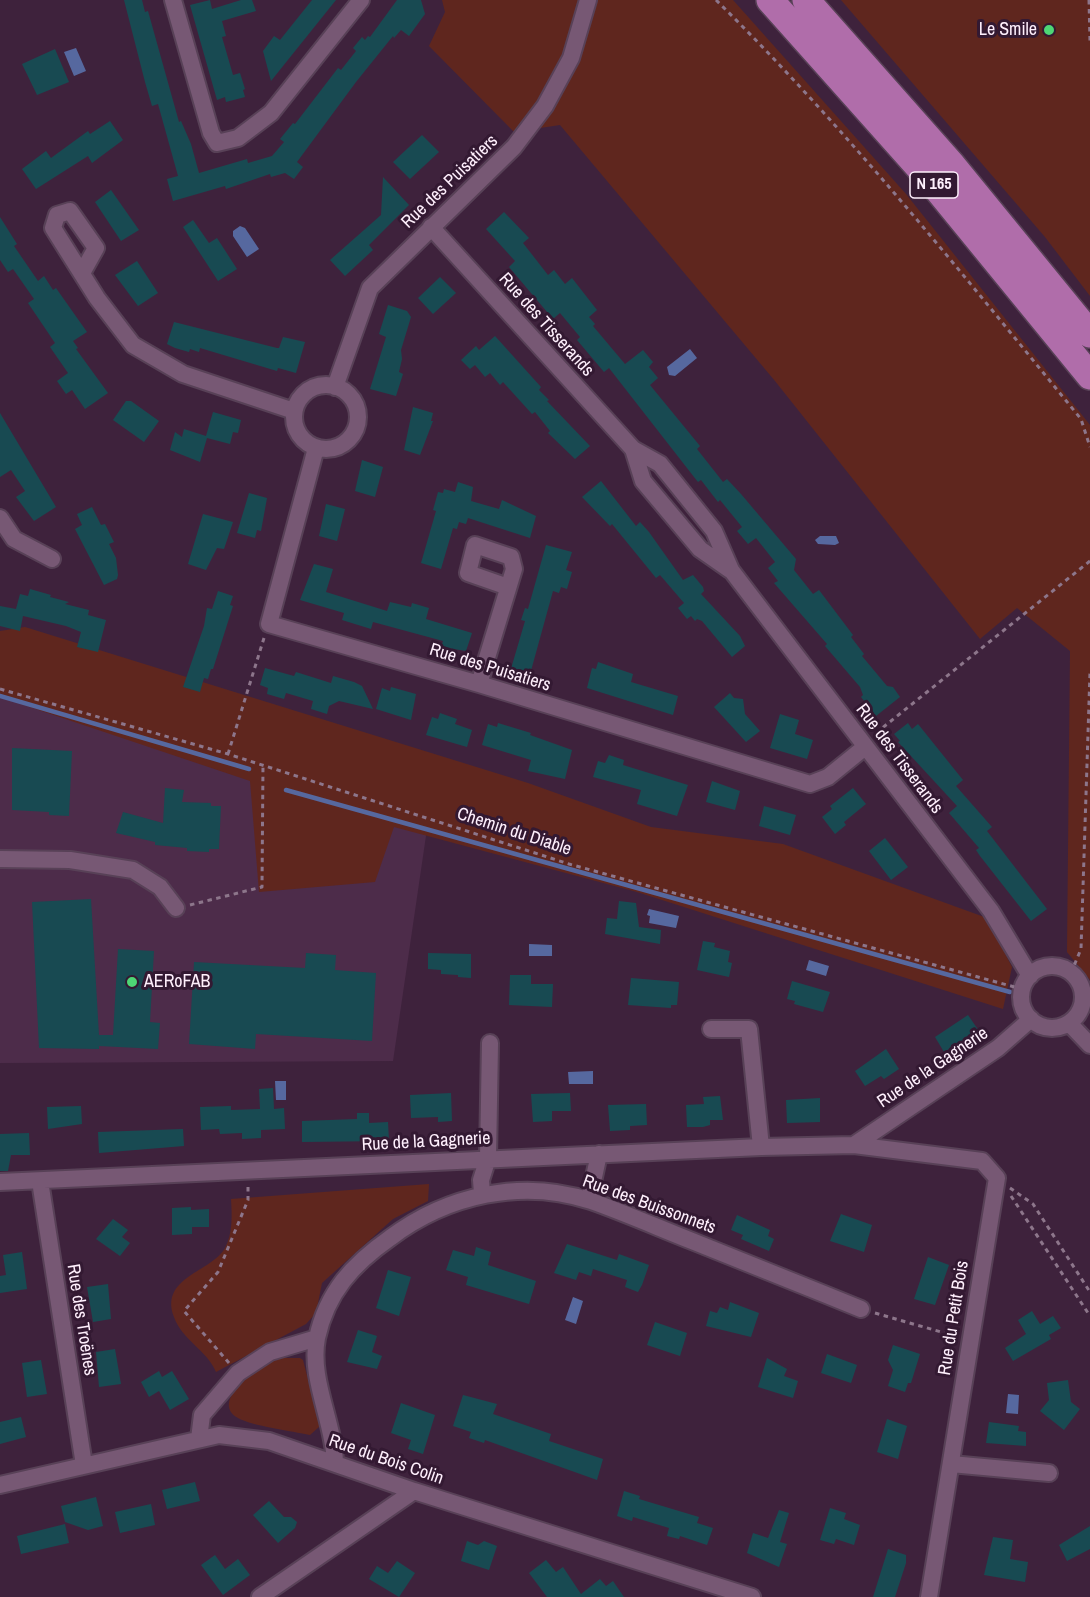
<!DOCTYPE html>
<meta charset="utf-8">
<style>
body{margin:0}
canvas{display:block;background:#3e223c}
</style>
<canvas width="1090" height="1597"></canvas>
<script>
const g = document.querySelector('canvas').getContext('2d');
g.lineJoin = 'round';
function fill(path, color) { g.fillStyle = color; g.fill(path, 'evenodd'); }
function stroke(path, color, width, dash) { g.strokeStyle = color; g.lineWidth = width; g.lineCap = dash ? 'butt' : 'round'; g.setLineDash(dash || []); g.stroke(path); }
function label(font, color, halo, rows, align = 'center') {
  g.font = font + ' "Archivo Narrow",sans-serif'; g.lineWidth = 6; g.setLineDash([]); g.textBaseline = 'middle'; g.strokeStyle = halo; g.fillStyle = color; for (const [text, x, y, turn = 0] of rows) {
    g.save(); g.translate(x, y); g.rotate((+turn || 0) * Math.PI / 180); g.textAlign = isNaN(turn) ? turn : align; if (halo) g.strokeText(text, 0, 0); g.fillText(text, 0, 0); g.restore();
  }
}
fill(new Path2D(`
 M0,696L428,822L393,1061L0,1063Z`), '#4d2c4a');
fill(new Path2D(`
 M442,0H733L906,194L1090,425V980L1067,952L1070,651L1017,608L980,639L775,381L560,125L514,132L429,46L445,12Z
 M841,0H1090V296L1045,237Z
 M25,627L528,783L651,827L783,844L987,918L1012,967L1003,1009L637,892L394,827L375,882L259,892L250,781L0,697V631Z
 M429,1184L428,1201L393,1219L322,1283L316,1313L306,1324L216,1372C207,1350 182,1340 174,1317C159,1277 212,1272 225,1248C233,1233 232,1215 231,1199Z
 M280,1358H300L303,1360L320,1426L310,1435C292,1431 252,1426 238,1418C207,1400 265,1362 280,1358Z`), '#5f261e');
fill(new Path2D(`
 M76,48L86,71L74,76L64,52Z
 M240,226L245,228L259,249L247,257L233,236V231Z
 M690,349L697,358L675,376L669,375L667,367Z
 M820,536H836L839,543L835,545L818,544L815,540Z
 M649,909L679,916L676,928L649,923L650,916L647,915Z
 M529,944L552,945V956H529Z
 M809,960L829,966L826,976L806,970Z
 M593,1071V1084H569L568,1072Z
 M275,1081H286V1100H276Z
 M573,1297L583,1301L576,1324L565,1320Z
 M1008,1394L1019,1395L1018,1414L1006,1413Z`), '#56689f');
stroke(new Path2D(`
 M0,696L249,769
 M286,790L1010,992`), '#56689f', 4.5);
fill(new Path2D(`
 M124,0H142L145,12L148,11L179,122L181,121L191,144L199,173L247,159L248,163L272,156L284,142L280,139L293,123L295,124L338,68L341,70L356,51L353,48L362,37L365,40L368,36L370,37L397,0H421L425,14L409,36L401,30L394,38L393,36L356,82L297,162L303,167L294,179L285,173L271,177L270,174L226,189L225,186L173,201L167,179L178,176L158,104L152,106L145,82Z
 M210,0L212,9L241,0H252L256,11L222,21L226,36L222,37L233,75L240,73L245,89L243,90L245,97L226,102L225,97L217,100L190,5Z
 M312,0H336L271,81L263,51L274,36L280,40Z
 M55,49L69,82L37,95L22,64Z
 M110,121L123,140L92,163L88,156L36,189L22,169L46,151L51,158L88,131L90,134Z
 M422,135L439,152L410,179L393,162Z
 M383,177L409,205L369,245L373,250L345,276L330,260L381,215Z
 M111,190L139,230L121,241L95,202Z
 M504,212L529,238L523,243L548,275L554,270L565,284L572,278L597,310L589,317L595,324L593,326L625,364L643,350L653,362L649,367L658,378L650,385L700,446L697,449L723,482L727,479L741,494L796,559L794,570L813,594L819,590L853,635L851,637L864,654L862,656L887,686L893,687L900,697L876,716L861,697L863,695L860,687L825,646L827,644L774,583L778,581L768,568L775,562L756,538L748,544L737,531L742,527L720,500L718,502L701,480L698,482L694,477L609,368L604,372L577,340L580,337L560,313L553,319L509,267L515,261L486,229Z
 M0,217L17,244L14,246L38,281L44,276L53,290L56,288L87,332L73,341L78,348L76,349L108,393L85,409L72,390L66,394L57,381L68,373L50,347L55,343L28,303L34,299L13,269L8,272L0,260Z
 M193,220L209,243L217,238L237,269L218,281L183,227Z
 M137,261L158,293L138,306L115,275Z
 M440,277L456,293L433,314L418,298Z
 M388,305L407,311L411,317L401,350L402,359L399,372L403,374L396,396L370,389L386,337L379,334Z
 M174,322L277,348H279L283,337L305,342L296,373L278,368L277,371L200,348L199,352L190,349L189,352L175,348L167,344Z
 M495,336L541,387L539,390L549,400L547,401L590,446L575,459L548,433L550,431L535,412L532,414L503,382L500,385L490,373L485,377L475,365L470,369L461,360L476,346L479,350Z
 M126,401H131L159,421L144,442L113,420Z
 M413,407L433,413L431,421H433L420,455L404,450Z
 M213,412L241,420L238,433L233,432L230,444L207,438L200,462L170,450L175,432L182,437L184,429L206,436Z
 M0,413L56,507L34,521L16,497L25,491L11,470L0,477Z
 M362,460L383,467L375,497L355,491Z
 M601,481L636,526L640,522L649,532L683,580L693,575L703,587L704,591L701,594L740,636L745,646L732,657L702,621L697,619L695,621L691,616L687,619L678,608L684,603L660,575L656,578L612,524L610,526L582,497Z
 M458,482L473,487L471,501L499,509L502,500L536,516L530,538L468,518L466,524L459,522L457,529L453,528L441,569L421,563L436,511L433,510L438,492L443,493L444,489L455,492Z
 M249,493L267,498L261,531L257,530L255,538L237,533Z
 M326,504L345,509L337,541L319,536Z
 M92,507L101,525L105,524L114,542L109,544L116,558L118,575L117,579L104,585L75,529L82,525L77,514Z
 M203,514L233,522L224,549L217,548L206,570L188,564Z
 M546,545L572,552L566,570L572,572L567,589L561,587L559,593L553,591L529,678L510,672L525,621L521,620L525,608L528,609Z
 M314,564L333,569L326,592L387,611L390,602L411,607L412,603L429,608L426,619L472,633L466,651L441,647L443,641L373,622L371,629L342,620L344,613L300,600Z
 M30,589L51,595L50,597L69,602L65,604L89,610L88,615L106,620L98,652L77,647L81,632L66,626L23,616L20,631L0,626V606L16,609L20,594L28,596Z
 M218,591L233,596L230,605L233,606L213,669H211L208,679L204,678L200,692L183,687L204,626L207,608L212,609Z
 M598,662L633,674L631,682L678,696L673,715L587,688L592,668L596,669Z
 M265,668L294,676L296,672L331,683L333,676L354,682L362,686L373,709L339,701L329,706L327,714L311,709L313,701L286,693L284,699L267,694L268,688L260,685Z
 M391,687L416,694L411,720L376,709L382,688L390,691Z
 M730,693L734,698L743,699L745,714L760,731L746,742L714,707Z
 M440,713L457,719L455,724L472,730L467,747L426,735L432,717L438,719Z
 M780,714L799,720L795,734L813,740L807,759L770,748Z
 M498,723L531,733L530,735L572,750L565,779L528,771L531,760L482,745L488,724L497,727Z
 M908,723L912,729L918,724L963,780L956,786L992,827L987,831L1047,909L1031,921L980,856L976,850L979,848L949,813L957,806L898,742L900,741L894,734Z
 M12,748L72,751L69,816L49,815V812L12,810Z
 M609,755L624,760L623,765L688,785L677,816L637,804L641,790L593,777L598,761L605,763Z
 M712,781L740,791L735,810L706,802Z
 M165,788L184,790L182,802L211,803V806H221L219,849H209V852L187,851V848L155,845V842L116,833L123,812L163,823Z
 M853,788L866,804L844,822L846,825L835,834L822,817L832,809L830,806Z
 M764,806L796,815L790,835L759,826Z
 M885,838L908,867L891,880L869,851Z
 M91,899L99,1035H113L118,949L154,951L150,1022L160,1023L158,1049L99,1046V1049L39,1048L32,902Z
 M619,901L636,903L639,927L661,930L660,944L605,934L607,918L617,919Z
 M703,941L715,943L714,947L730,951L728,962L732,963L729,977L697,970Z
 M306,953L336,955L335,970L376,973L372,1041L256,1034L255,1049L189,1044L194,962L305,968Z
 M428,953L471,954V978L458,977V975L441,974V970L428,969Z
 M510,975H531V984H553L552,1007L509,1005Z
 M631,978L679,982L677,1005H671V1008L628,1005Z
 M792,981L830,992L823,1012L794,1004L795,1001L787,999Z
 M968,1015L979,1031L944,1052L935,1037Z
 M886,1049L899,1069L884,1079L881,1076L865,1086L855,1071Z
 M273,1088L274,1109L284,1108L285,1129L261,1130V1138L242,1139V1133L220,1134L219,1129L201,1130L200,1107L231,1106V1110L260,1109L259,1089Z
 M451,1093L452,1121L438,1122V1117L411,1118L410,1095Z
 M570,1093L571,1111H552V1121L533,1122L531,1094Z
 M720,1096L723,1120H710V1125L703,1127H687L686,1105L704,1104L703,1097Z
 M820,1098V1122L787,1123L786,1100Z
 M646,1104L647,1125L630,1126V1130L610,1131L608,1105Z
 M81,1106L82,1124L48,1129L47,1107Z
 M357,1113H369V1123L388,1122L389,1141L302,1142V1121L357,1119Z
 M183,1129L184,1146L99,1153L98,1132Z
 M29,1133L30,1155H11L8,1171H0V1134Z
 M191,1207V1210L209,1209V1227H192V1234L172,1235V1208Z
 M841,1214L872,1225L864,1252L830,1241Z
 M737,1215L770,1230L768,1236L774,1239L769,1251L741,1239L743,1235L731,1230Z
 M113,1219L128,1230L122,1237L130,1243L120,1256L96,1239Z
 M567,1244L617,1260L619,1254L649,1265L642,1285L638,1292L625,1287L627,1280L593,1269L591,1276L579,1272L576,1280L554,1273Z
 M476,1247L491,1252L488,1265L536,1281L529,1304L466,1285L468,1277L446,1270L453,1250L474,1256Z
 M22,1252L27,1289L0,1293V1276L6,1275L3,1255Z
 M928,1257L949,1265L935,1305L914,1299Z
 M388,1270L411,1277L399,1316L376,1308Z
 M108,1284L111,1319L93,1322L87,1287Z
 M730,1302L759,1313L751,1337L706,1326L710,1311L717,1313L720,1307L728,1310Z
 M1032,1311L1040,1324L1053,1316L1061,1328L1049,1335L1051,1339L1013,1361L1005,1348L1026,1334L1018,1320Z
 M655,1322L687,1333L680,1356L647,1345Z
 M358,1330L377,1336L372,1352L382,1356L377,1369L347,1362Z
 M893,1345L920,1354L911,1383H908L905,1392L888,1386L893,1370L888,1360Z
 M115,1349L121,1384L99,1387L96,1352Z
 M827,1354L857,1365L851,1383L821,1373Z
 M767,1358L787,1369L784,1376L798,1381L793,1398L758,1387Z
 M41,1360L47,1394L27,1397L22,1363Z
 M159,1371L162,1377L172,1371L189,1399L170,1410L159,1391L149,1397L141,1382Z
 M1068,1380L1071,1402L1080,1409L1064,1430L1040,1411L1049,1400L1047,1383Z
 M463,1395L497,1404L493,1414L551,1434L549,1441L603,1459L597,1480L485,1440L484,1443L469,1438L471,1432L453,1426Z
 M401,1403L435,1415L423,1454L408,1449L411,1440L391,1433Z
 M21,1417L26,1437L0,1444V1422Z
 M887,1419L907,1426L898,1459L877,1452Z
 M989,1422L1019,1426L1018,1431L1026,1432V1446L986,1443Z
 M195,1482L200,1501L167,1509L162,1490Z
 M624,1491L640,1496L639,1499L699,1517L697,1523L713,1528L707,1545L680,1536L679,1539L667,1536L669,1528L633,1517L632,1521L617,1516Z
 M96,1497L103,1526L88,1530L65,1522L61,1506Z
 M269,1501L284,1517H291L297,1522L295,1528L278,1543L253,1515Z
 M151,1504L155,1525L120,1533L115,1512Z
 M830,1508L846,1513L844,1519L860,1525L854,1545L836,1539L834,1544L820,1540Z
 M779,1510L789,1513L780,1542L787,1544L779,1567L747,1553L753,1533L768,1538Z
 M65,1524L69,1543L21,1554L17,1536Z
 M1090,1526V1549L1067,1561L1059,1545Z
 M993,1537L1013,1540L1010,1559L1028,1562L1025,1582L984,1575Z
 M467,1541L478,1545L484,1541L497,1546L489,1570L461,1561Z
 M888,1549L906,1555V1563L895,1597H873Z
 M215,1555L225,1569L238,1559L250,1575L223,1595L201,1565Z
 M546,1560L556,1572L563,1567L581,1594L600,1579L606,1586L613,1581L624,1597H547L529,1573Z
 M397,1561L415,1573L399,1597L369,1579L377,1566L388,1573Z`), '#184a52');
const minor = new Path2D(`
 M173,0L211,133L217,143L238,138L271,113L361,0
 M431,227L633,449L660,464L714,531L731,570L991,911L1030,976
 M82,273L96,248L70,211L57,215L53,228L97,298L133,345L183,374L294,411
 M294 417a32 32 0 1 1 64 0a32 32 0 1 1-64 0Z
 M335,387L370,288L514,147L545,106L571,58L588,0
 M316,448L269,624L479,684L810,784L828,777L865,747
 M633,449L643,481L700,549L730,570
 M0,518L14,539L52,559
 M479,684L514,569L511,557L475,545L468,573L508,587
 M0,859L70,860L133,870L160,887L176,908
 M1021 997a31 31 0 1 1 62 0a31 31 0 1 1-62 0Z
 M1069,1023L1090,1045
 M711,1029H749L761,1147
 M854,1145L998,1048L1031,1019
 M40,1181L84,1465
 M0,1182L761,1147L854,1145L982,1161L997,1178L929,1597
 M482,1193L481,1180L488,1158L490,1043
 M589,1200L599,1154
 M199,1439L202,1415L238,1373L270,1352L317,1338
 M335,1463C334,1422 309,1379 317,1338C327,1292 353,1264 390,1238C447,1195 522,1178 591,1201C625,1213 659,1228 692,1241C749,1264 805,1286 861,1309
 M951,1464L1049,1473
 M0,1485L219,1435L269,1441L414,1491L752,1597
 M260,1597L414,1491`);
const trunk = new Path2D(`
 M770,0L925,174L1090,376
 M806,0L952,165L1090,334`);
stroke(minor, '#584157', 20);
stroke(trunk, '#584157', 30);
stroke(new Path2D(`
 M716,0C848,130 964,276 1081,419L1090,447
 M1089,0L1090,42
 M0,689L228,754L569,864L1018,988
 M876,733L1090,561
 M228,754L264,638
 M190,905L262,887L263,765
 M1071,973L1081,949L1090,672
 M1083,997H1090
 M1010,1188L1033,1204L1090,1292
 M1011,1196L1090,1316
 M875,1313L955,1336
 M229,1363L184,1311L218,1272L248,1200V1186`), '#8d768b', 3, [4.5, 4.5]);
stroke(minor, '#775874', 16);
stroke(trunk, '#b06daa', 27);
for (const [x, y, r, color] of [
 [1049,30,6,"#4ed675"],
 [132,982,6,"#4ed675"]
]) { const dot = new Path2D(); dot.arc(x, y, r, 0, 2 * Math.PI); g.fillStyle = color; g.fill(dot); stroke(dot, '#331932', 2); }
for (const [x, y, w] of [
 [934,185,48]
]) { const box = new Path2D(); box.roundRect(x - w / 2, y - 13, w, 26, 4.5); g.fillStyle = '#331932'; g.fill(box); stroke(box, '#feeffc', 1.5); }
label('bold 16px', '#feeffc', null, [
 ["N 165",934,185]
]);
label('18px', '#feeffc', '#331932', [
 ["Le Smile",1037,30],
 ["AERoFAB",144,982,"left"]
], 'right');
label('18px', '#feeffc', '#331932', [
 ["Rue des Puisatiers",450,182,-44],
 ["Rue des Tisserands",546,325,48],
 ["Rue des Puisatiers",490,668,17],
 ["Rue des Tisserands",899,759,53],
 ["Chemin du Diable",514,832,18],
 ["Rue de la Gagnerie",933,1068,-34],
 ["Rue de la Gagnerie",426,1142,-3],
 ["Rue des Buissonnets",649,1205,20],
 ["Rue du Petit Bois",954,1318,-81],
 ["Rue des Troënes",81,1320,81],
 ["Rue du Bois Colin",386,1460,19]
]);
</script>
